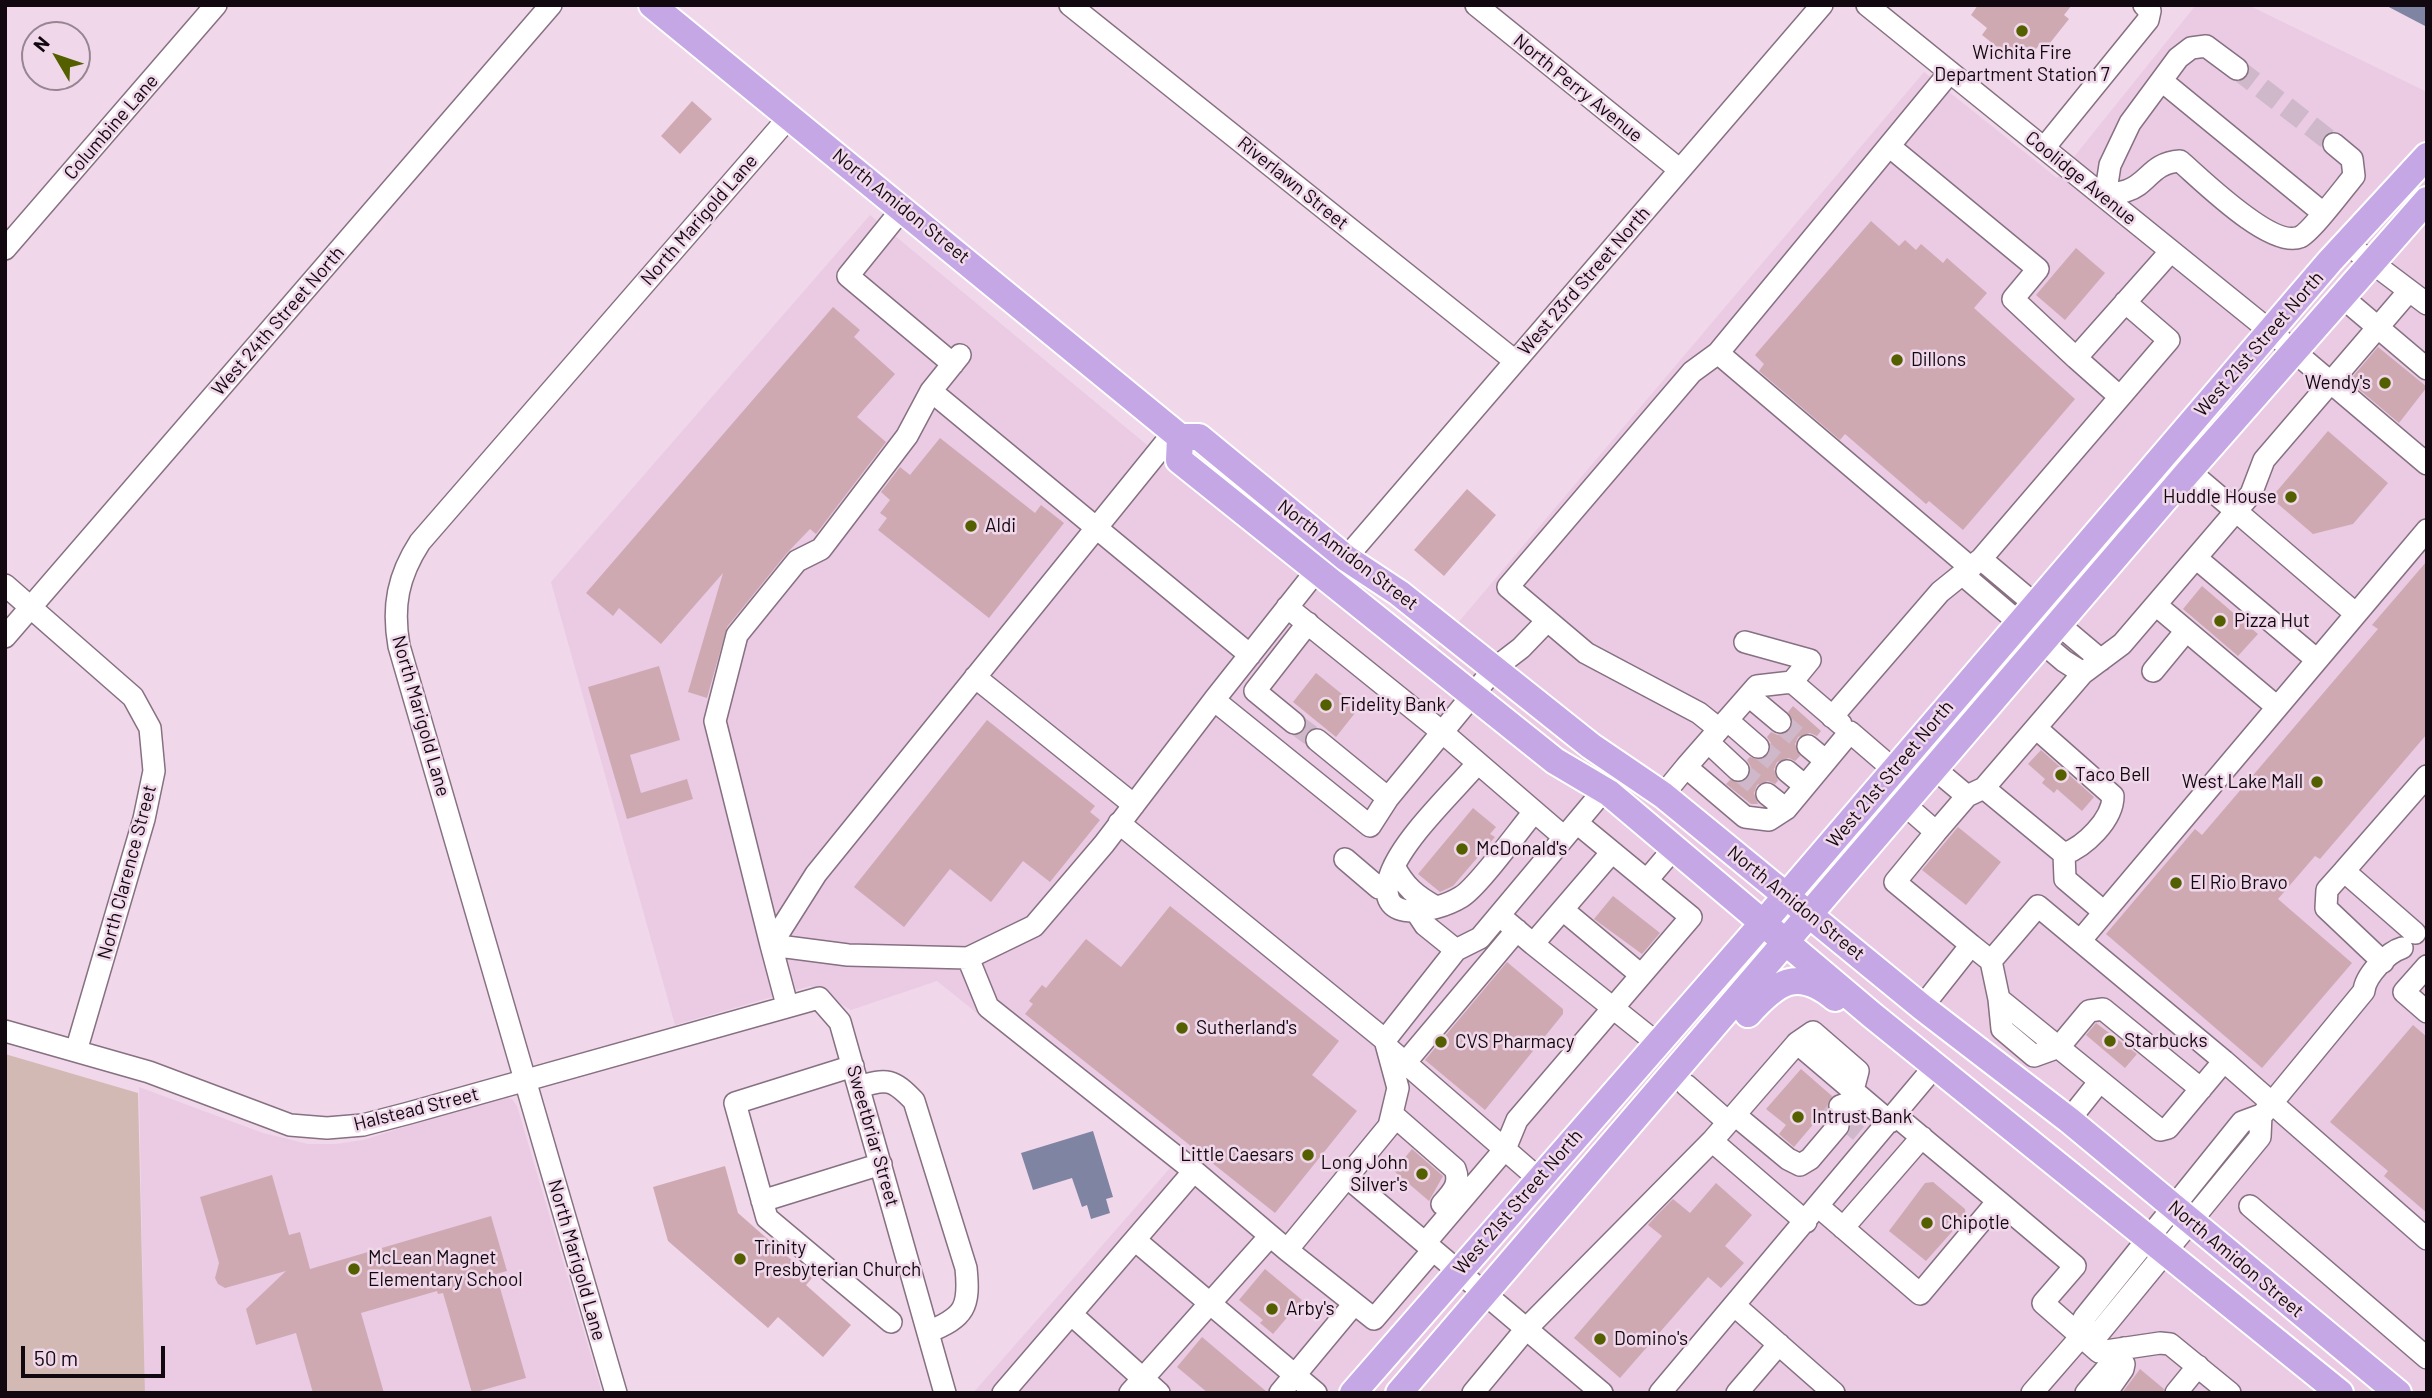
<!DOCTYPE html>
<style>
body{margin:0}
#map{position:relative;width:2432px;height:1398px;overflow:hidden;background:#f0d7ea;font-family:Barlow,sans-serif}
canvas{display:block}
.frame{position:absolute;inset:0;border:7px solid #11090f;pointer-events:none}
.north{position:absolute;left:21px;top:21px;width:70px;height:70px;box-sizing:border-box;background:#f0d7ea;border:2px solid #978592;border-radius:50%;rotate:309deg;font-size:19px;font-weight:700;line-height:28px;text-align:center;color:#11090f}
.north::after{content:'';display:block;margin:auto;width:24px;height:32px;background:#546000;clip-path:polygon(50% 0,100% 100%,50% 72%,0 100%)}
.scale{position:absolute;left:21px;top:1346px;width:144px;height:32px;box-sizing:border-box;border:4px solid #11090f;border-top:0;padding-left:9px;font-size:21px;line-height:24px;white-space:nowrap;color:#11090f;-webkit-text-stroke:5px #f0d7ea;paint-order:stroke}
</style>
<div id="map">
<canvas width="2432" height="1398"></canvas>
<div class="frame"></div>
<div class="north">N</div>
<div class="scale">50 m</div>
</div>
<script>
const g = document.querySelector('canvas').getContext('2d');
g.lineJoin = 'round';
function fill(path, color) { g.fillStyle = color; g.fill(path, 'evenodd'); }
function stroke(path, color, width, dash) { g.strokeStyle = color; g.lineWidth = width; g.lineCap = dash ? 'butt' : 'round'; g.setLineDash(dash || []); g.stroke(path); }
function label(font, color, halo, rows, align = 'center') {
  g.font = font + ' Barlow,sans-serif'; g.lineWidth = 5; g.setLineDash([]); g.textBaseline = 'middle'; g.strokeStyle = halo; g.fillStyle = color; for (const [text, x, y, turn = 0] of rows) {
    g.save(); g.translate(x, y); g.rotate((+turn || 0) * Math.PI / 180); g.textAlign = isNaN(turn) ? turn : align; if (halo) g.strokeText(text, 0, 0); g.fillText(text, 0, 0); g.restore();
  }
}
fill(new Path2D(`
 M2196,5H2248L2427,92V1393H973L1170,1168L937,981L851,1010L810,986L675,1025L551,582L870,215L1418,670L1924,72L2057,178Z
 M139,1087L263,1133L308,1144H336L363,1140L504,1096L512,1099L517,1106L602,1393H145Z`), '#eacbe3');
fill(new Path2D(`
 M5,1054L138,1093L145,1393H5Z`), '#d2b9b3');
fill(new Path2D(`
 M2385,5H2427V27Z
 M1093,1131L1113,1197L1106,1199L1110,1213L1091,1219L1087,1205L1082,1207L1072,1178L1033,1190L1021,1153Z`), '#7e84a2');
fill(new Path2D(`
 M1978,5H2072L2064,15L2069,19L2046,48L2040,44L2027,60L2016,51L2011,58L1982,35L1987,28L1971,15Z
 M692,101L712,119L680,154L661,136Z
 M1871,221L1899,246L1905,240L1916,250L1921,244L1943,263L1947,258L1987,293L1974,308L2075,399L1963,530L1929,501L1926,504L1845,434L1840,440L1759,371L1764,364L1755,355Z
 M2076,248L2105,273L2065,320L2036,295Z
 M833,307L860,330L854,337L895,374L857,417L886,442L816,534L810,529L787,553L727,627L707,698L688,692L723,573L661,644L619,608L613,616L586,593Z
 M2378,347L2427,387L2399,423L2349,381Z
 M2328,431L2388,483L2353,524L2313,534L2271,498Z
 M940,438L1035,513L1041,505L1064,523L989,618L878,530L887,518L880,513L890,500L881,492L900,467L910,475Z
 M1467,489L1496,515L1444,576L1414,550Z
 M2427,561V734L2320,859L2315,856L2278,899L2352,963L2262,1068L2106,934L2195,829L2202,835L2378,629L2372,625Z
 M2202,586L2258,634L2238,656L2183,609Z
 M659,666L680,740L630,755L641,793L687,779L693,799L627,819L588,687Z
 M1316,673L1359,708L1336,737L1293,702Z
 M1793,706L1821,731L1817,736L1810,733L1798,737L1795,744L1800,756L1795,761L1789,758L1777,762L1774,769L1778,781L1775,784L1768,781L1757,785L1754,793L1758,804H1751L1726,784L1730,780L1741,783L1748,778L1751,767L1747,760L1750,757L1762,760L1768,755L1771,743L1767,737L1771,732L1778,735L1790,731L1793,724L1788,712Z
 M987,720L1095,806L1090,812L1100,820L1050,882L1023,861L991,902L950,869L904,927L854,887Z
 M2041,750L2094,797L2082,811L2057,789L2054,793L2042,783L2045,779L2028,764Z
 M1473,808L1496,827L1490,834L1495,837L1453,886L1440,892L1418,874Z
 M1958,827L2001,862L1966,905L1922,870Z
 M1613,896L1660,933L1642,954L1594,919Z
 M1170,906L1339,1041L1312,1075L1357,1111L1275,1213L1025,1014L1033,1004L1029,1001L1042,985L1046,988L1086,939L1121,967Z
 M1507,962L1563,1009V1014L1485,1110L1425,1060Z
 M2096,1023L2137,1054L2125,1068L2086,1035Z
 M2413,1025L2427,1037V1213L2384,1176L2388,1171L2330,1122Z
 M1801,1069L1832,1096L1827,1108L1794,1147L1779,1134L1786,1125L1766,1109Z
 M1412,1149L1443,1176L1429,1201L1394,1171Z
 M725,1166L738,1213L812,1278L806,1285L851,1325L823,1357L778,1317L768,1328L668,1241L653,1187Z
 M272,1175L289,1235L300,1232L310,1269L491,1216L507,1271L496,1274L526,1378L472,1393L443,1293L438,1294L437,1291L361,1313L384,1393H313L296,1333L256,1345L246,1309L286,1271L225,1288L218,1284L215,1278L219,1263L200,1197Z
 M1933,1182L1965,1209L1966,1216L1926,1261L1889,1231L1925,1183Z
 M1716,1183L1752,1215L1725,1246L1744,1263L1721,1288L1708,1277L1620,1378L1574,1338L1662,1236L1648,1225L1656,1216L1673,1199L1690,1213Z
 M1265,1269L1302,1300L1273,1334L1260,1323L1263,1320L1239,1300Z
 M1202,1337L1267,1392V1393H1208L1177,1367Z
 M2140,1369L2164,1389L2163,1393H2122Z`), '#cfa9b2');
stroke(new Path2D(`
 M2237,69L2334,144
 M1780,722L1808,746
 M1294,723L1317,740
 M1758,747L1787,771
 M1738,770L1767,794
 M1829,1120L1840,1106
 M1845,1133L1856,1120`), '#cfb8c9', 21, [21, 10]);
const minor = new Path2D(`
 M1070,5L1515,361
 M1476,5L1680,170
 M1867,5L2270,331L2427,464
 M2237,69L2206,46L2191,48L2178,58L2130,123L2110,165L2105,197C2113,192 2117,194 2126,191C2149,184 2150,163 2180,161C2202,180 2271,249 2300,237C2311,232 2344,188 2354,176L2352,159L2334,144
 M2162,81L2323,213
 M1889,146L2038,269L2013,299L2076,358L2171,251
 M2044,148L2148,20L2150,11L2144,5
 M903,208L848,276L953,364
 M2346,243L2427,304
 M5,249L216,5
 M2342,297L2427,369
 M1718,353L1971,568
 M960,355L931,391L1250,655
 M2076,358L2120,397
 M931,391L907,436L821,549L797,561L737,635L715,721L771,945L848,955L968,958L1034,926L1104,844L1214,700
 M2427,530L2080,941L2224,1061L2427,1239
 M1346,558L1822,5
 M2196,558L2317,660
 M1981,559L2101,660
 M1317,570L1214,700L1370,826L1388,798L1495,668L1521,648L1547,621
 M1962,574L2064,661L2083,673
 M5,585L133,697L150,728L154,771L144,819L76,1051
 M2156,605L2277,707
 M1287,607L1442,732L1564,837
 M2356,614L2236,511L2251,494L2264,460L2409,291
 M5,637L551,5
 M1745,642L1810,660L1792,682
 M2153,671L2186,631
 M975,677L1134,805
 M1749,696L1780,722
 M1832,717L1940,592L1981,559L2169,340L2125,302
 M1727,720L1758,747
 M1294,723L1255,691L1308,623
 M2036,728L2113,796C2113,820 2084,847 2064,854
 M1719,729L1699,713L1586,653L1508,587L1692,372L1718,353L1950,72
 M1317,740L1388,798
 M1708,742L1738,770
 M1808,746L1826,761
 M1477,764C1452,793 1404,838 1391,873C1371,926 1435,913 1461,897C1477,888 1519,830 1534,812
 M1686,767L1757,686L1792,682L1841,724
 M1936,770L1967,796L1984,788L2064,854L2065,879L2104,912
 M1787,771L1805,786
 M1984,788L2083,673L2122,644L2236,511L2189,471
 M1767,794L1786,809
 M1663,795L1686,767L1745,817L1769,820L1786,809L1850,732L1893,769
 M1905,805L1936,832L1967,796
 M1119,823L1385,1040
 M1936,832L1895,882L1971,945
 M1345,859L1379,888
 M1394,866C1405,887 1416,896 1436,907
 M2344,871L2327,890L2326,908L2383,962
 M1647,880L1675,847
 M1563,910L1641,975
 M1417,913L1425,925L1456,950
 M1507,922L1533,944L1612,852
 M2415,933L2344,871L2427,776
 M1533,944L1658,1044
 M968,958L988,1007L1194,1171
 M1991,961L1999,999L2100,1081
 M2427,966L2404,992L2427,1012
 M1999,999L2002,1029L2034,1056L2059,1047L2089,1011L2103,1009L2201,1089
 M787,1005L771,945L816,874L1174,432
 M1922,1007L1971,945L1991,961L2038,906L2080,941
 M5,1031L149,1072L290,1125L327,1128L363,1125L409,1113L819,998L840,1022L945,1393
 M1797,1043L1813,1032L1858,1071L1853,1090
 M1387,1047L1539,1179
 M1405,1063L1517,930
 M853,1066L735,1103L767,1218L891,1322
 M1686,1085L1728,1122
 M859,1087C887,1078 893,1079 914,1101L966,1268C970,1307 965,1317 928,1332
 M1840,1106L1862,1098
 M1392,1114L1455,1169C1461,1184 1452,1193 1442,1204
 M1735,1115L1788,1159L1800,1165L1810,1159L1838,1126
 M2262,1115L2364,991C2365,976 2388,952 2402,948
 M1896,1116L1998,1201
 M2069,1120L2100,1081L2160,1130L2168,1128L2224,1061
 M1712,1141L1797,1043L1890,1122
 M1347,1177L1602,1393
 M762,1201L881,1164
 M2250,1206L2427,1358
 M1819,1207L1920,1294L1998,1201L2075,1266L2043,1303L2099,1352L2160,1343L2170,1344L2230,1393
 M1843,1228L1922,1137
 M1135,1240L1316,1393
 M1425,1243L1505,1149L1517,1120L1691,917L1577,823
 M1287,1250L1374,1319L1433,1250
 M1734,1305L1834,1393
 M1071,1314L1159,1393
 M616,1393L399,646C392,606 398,576 420,542L790,116
 M1003,1393L1194,1171L1287,1250L1389,1126L1398,1088L1385,1040L1456,950L1480,938L1604,790
 M1130,1393L1270,1236
 M1280,1393L1354,1304
 M1473,1393L1526,1329L1712,1141L1806,1222
 M1660,1393L1935,1066
 M1737,1393L1779,1344
 M2032,1393L2085,1332L2084,1318L2242,1122L2261,1115L2260,1137L2099,1333L2085,1332
 M2086,1393L2124,1348
 M2106,1393L2123,1369L2124,1364
 M2176,1393L2198,1366`);
const major = new Path2D(`
 M652,5L1180,437H1199L1346,558L1399,593L1591,746L1663,795L1922,1007L2069,1120L2398,1393
 M1180,437L1179,460L1555,761L1609,793L1872,1015L2340,1393
 M1748,1014C1776,983 1797,966 1835,998
 M1353,1393L1763,923L2330,261L2427,156
 M1399,1393L2189,471L2427,200`);
stroke(minor, '#867081', 24);
stroke(major, '#fff', 30);
stroke(minor, '#fff', 21);
stroke(major, '#c5a7e5', 26);
for (const [x, y, r, color] of [
 [2022,31,7,"#546000"],
 [1897,360,7,"#546000"],
 [2385,383,7,"#546000"],
 [2291,497,7,"#546000"],
 [971,526,7,"#546000"],
 [2220,621,7,"#546000"],
 [1326,705,7,"#546000"],
 [2061,775,7,"#546000"],
 [2317,782,7,"#546000"],
 [1462,849,7,"#546000"],
 [2176,883,7,"#546000"],
 [1182,1028,7,"#546000"],
 [2110,1041,7,"#546000"],
 [1441,1042,7,"#546000"],
 [1798,1117,7,"#546000"],
 [1308,1155,7,"#546000"],
 [1422,1174,7,"#546000"],
 [1927,1223,7,"#546000"],
 [740,1259,7,"#546000"],
 [354,1269,7,"#546000"],
 [1272,1309,7,"#546000"],
 [1600,1339,7,"#546000"]
]) { const dot = new Path2D(); dot.arc(x, y, r, 0, 2 * Math.PI); g.fillStyle = color; g.fill(dot); stroke(dot, '#f0d7ea', 2.5); }
label('19px', '#11090f', '#f0d7ea', [
 ["Wichita Fire",2022,53,"center"],
 ["Department Station 7",2022,75,"center"],
 ["Dillons",1911,360],
 ["Wendy's",2371,383,"right"],
 ["Huddle House",2277,497,"right"],
 ["Aldi",985,526],
 ["Pizza Hut",2234,621],
 ["Fidelity Bank",1340,705],
 ["Taco Bell",2075,775],
 ["West Lake Mall",2303,782,"right"],
 ["McDonald's",1476,849],
 ["El Rio Bravo",2190,883],
 ["Sutherland's",1196,1028],
 ["Starbucks",2124,1041],
 ["CVS Pharmacy",1455,1042],
 ["Intrust Bank",1812,1117],
 ["Little Caesars",1294,1155,"right"],
 ["Long John",1408,1163,"right"],
 ["Silver's",1408,1185,"right"],
 ["Chipotle",1941,1223],
 ["Trinity",754,1248],
 ["Presbyterian Church",754,1270],
 ["McLean Magnet",368,1258],
 ["Elementary School",368,1280],
 ["Arby's",1286,1309],
 ["Domino's",1614,1339]
], 'left');
label('19px', '#11090f', '#f0d7ea', [
 ["North Perry Avenue",1578,88,39],
 ["Columbine Lane",111,127,-49],
 ["Coolidge Avenue",2081,178,39],
 ["Riverlawn Street",1293,183,39],
 ["North Amidon Street",901,206,39],
 ["North Marigold Lane",699,220,-49],
 ["West 23rd Street North",1584,281,-49],
 ["West 24th Street North",278,321,-49],
 ["West 21st Street North",2259,344,-49],
 ["North Amidon Street",1348,555,37],
 ["North Marigold Lane",421,716,74],
 ["West 21st Street North",1890,774,-50],
 ["North Clarence Street",127,872,-75],
 ["North Amidon Street",1796,903,39],
 ["Halstead Street",416,1109,-14],
 ["Sweetbriar Street",873,1136,74],
 ["West 21st Street North",1518,1202,-49],
 ["North Amidon Street",2236,1259,40],
 ["North Marigold Lane",577,1260,74]
]);
</script>
